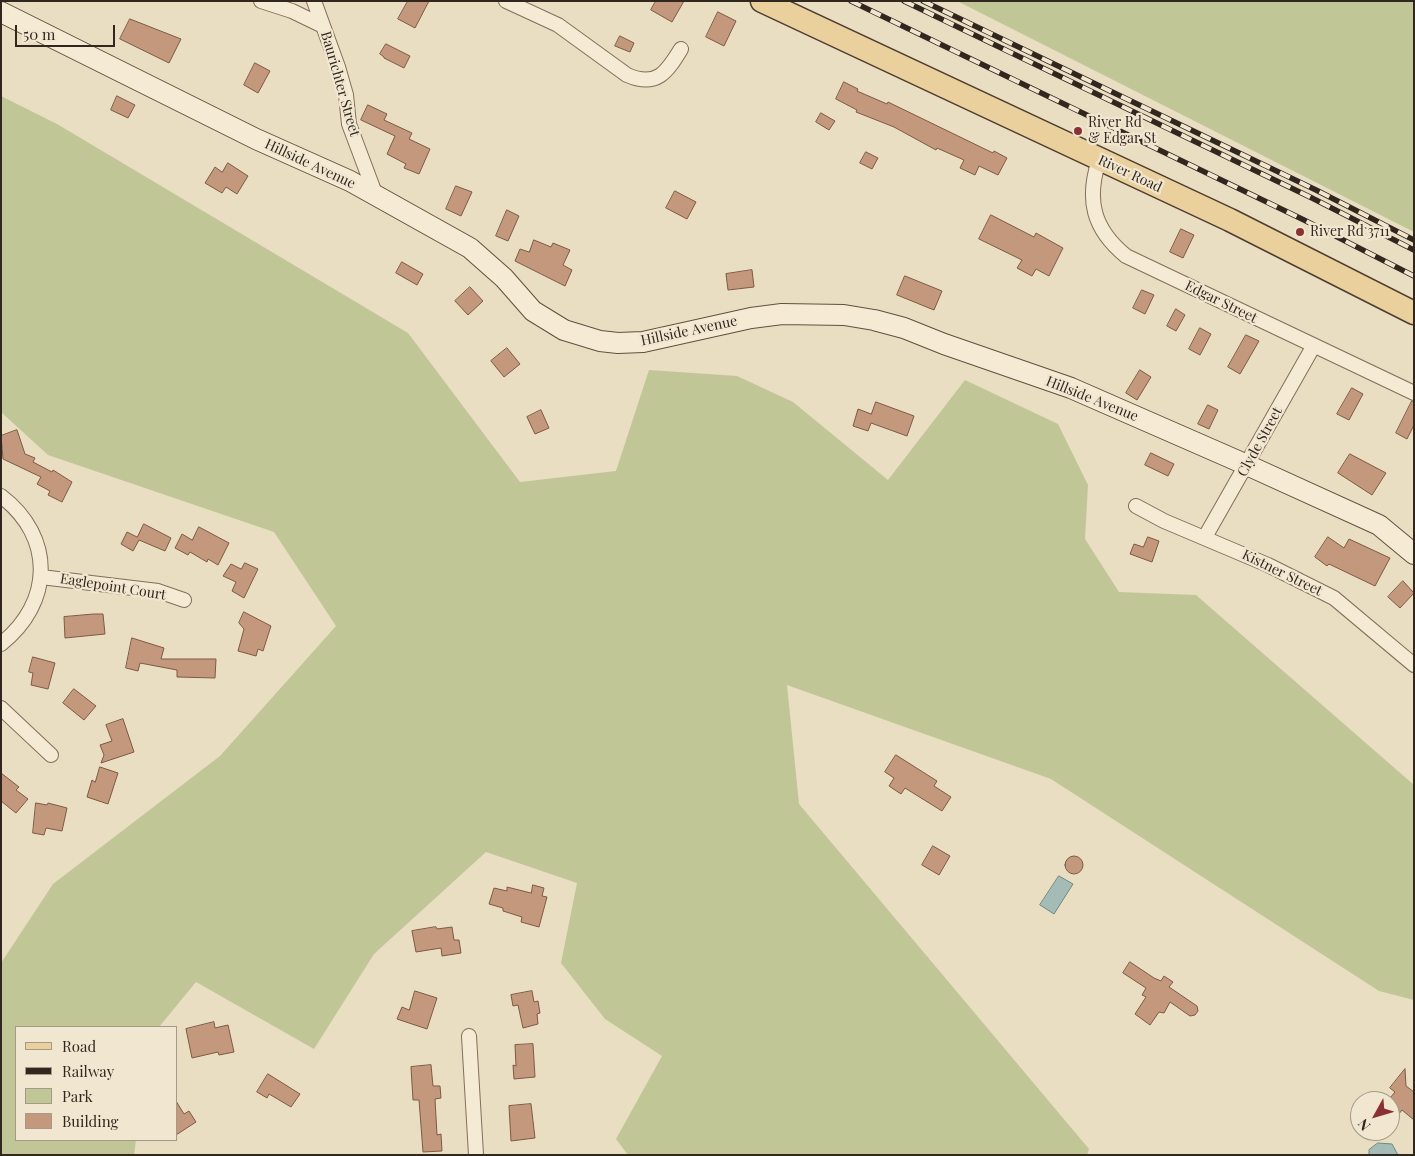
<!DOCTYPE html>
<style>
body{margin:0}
#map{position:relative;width:1415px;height:1156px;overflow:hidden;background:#e9ddc2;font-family:"Playfair Display",serif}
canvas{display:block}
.frame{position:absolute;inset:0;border:2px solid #32271e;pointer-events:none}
.legend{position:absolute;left:15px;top:1026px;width:162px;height:115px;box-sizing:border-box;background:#f1e7d1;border:1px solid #a59a89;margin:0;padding:6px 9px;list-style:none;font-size:15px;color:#32271e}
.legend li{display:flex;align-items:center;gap:10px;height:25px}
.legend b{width:25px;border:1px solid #a59a89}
.north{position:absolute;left:1350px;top:1091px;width:50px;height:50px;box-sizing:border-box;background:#f1e7d1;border:1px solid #a59a89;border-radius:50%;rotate:231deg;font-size:14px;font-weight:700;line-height:20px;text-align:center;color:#32271e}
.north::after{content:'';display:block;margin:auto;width:18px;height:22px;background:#8a3133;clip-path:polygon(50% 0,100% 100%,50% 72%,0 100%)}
.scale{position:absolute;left:15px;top:25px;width:100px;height:22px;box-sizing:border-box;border:2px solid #32271e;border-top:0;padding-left:6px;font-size:15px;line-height:18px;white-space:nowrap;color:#32271e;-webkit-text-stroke:4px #f1e7d1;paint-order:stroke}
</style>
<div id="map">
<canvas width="1415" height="1156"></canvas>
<div class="frame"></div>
<ul class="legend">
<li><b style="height:6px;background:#e9d09d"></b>Road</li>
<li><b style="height:6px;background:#32271e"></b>Railway</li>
<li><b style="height:14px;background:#c1c697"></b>Park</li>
<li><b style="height:14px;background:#c3987c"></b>Building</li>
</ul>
<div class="north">N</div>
<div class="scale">50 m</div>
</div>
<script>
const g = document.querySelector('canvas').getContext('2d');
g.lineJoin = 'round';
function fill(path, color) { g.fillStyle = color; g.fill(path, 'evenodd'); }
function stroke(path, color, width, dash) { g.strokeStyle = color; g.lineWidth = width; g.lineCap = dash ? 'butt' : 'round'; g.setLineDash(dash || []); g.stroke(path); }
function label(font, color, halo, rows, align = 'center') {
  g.font = font + ' "Playfair Display",serif'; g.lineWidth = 4.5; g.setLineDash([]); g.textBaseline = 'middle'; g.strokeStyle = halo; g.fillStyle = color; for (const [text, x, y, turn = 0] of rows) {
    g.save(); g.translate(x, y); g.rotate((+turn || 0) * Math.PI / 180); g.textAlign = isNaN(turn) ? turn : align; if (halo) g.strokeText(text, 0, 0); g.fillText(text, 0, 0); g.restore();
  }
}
fill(new Path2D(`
 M957,1H1414V232L961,3Z
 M1,96L57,124L408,333L520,482L616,471L649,370L737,376L793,402L888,480L965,380L1058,424L1088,485L1085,539L1119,592L1196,595L1414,785V1000L1379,991L1051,779L787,685L799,804L1089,1149L1087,1155H628L616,1139L662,1056L605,1019L561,963L577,883L486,852L374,954L314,1049L196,982L159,1027H16V1140H136L134,1155H1V963L53,884L220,756L336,626L274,532L48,455L1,412Z`), '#c1c697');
const water = new Path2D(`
 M1059,876L1073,884L1054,914L1040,905Z
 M1378,1143L1392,1144L1398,1155H1369V1150Z`);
fill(water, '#a4bcb5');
stroke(water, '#6c8981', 1);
const building = new Path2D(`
 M408,1H429L415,28L398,19Z
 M656,1H684L672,22L651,10Z
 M718,12L736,21L724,46L706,37Z
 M130,19L181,39L169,63L120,39Z
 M620,36L634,43L630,52L615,46Z
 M386,44L410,56L404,68L384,58V57L380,54Z
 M255,63L270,71L258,93L244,85Z
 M844,82L858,89L857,91L887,104L888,102L993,153L994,151L1007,158L998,175L979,166L975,175L960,168L964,160L937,148L936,150L894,127L856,112L857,110L836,99Z
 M117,96L135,105L128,118L111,110Z
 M368,105L387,114L384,120L412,133L409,139L430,149L419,174L404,168L406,164L387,154L395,136L361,120Z
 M821,113L835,121L829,130L816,122Z
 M866,152L878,158L872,169L860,163Z
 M228,163L248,176L237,194L226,187L222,193L205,183L215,167L222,172Z
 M456,186L472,192L461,216L446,209Z
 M675,191L696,202L687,219L666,208Z
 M507,210L519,216L508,241L496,236Z
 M991,215L1034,237L1036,233L1063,248L1049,276L1036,269L1032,276L1017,268L1022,260L979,239Z
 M1181,229L1194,235L1183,258L1170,252Z
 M534,240L551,247L553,243L570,250L563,265L572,270L565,286L515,261L520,249L529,252Z
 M402,262L423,274L417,285L396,273Z
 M752,270L754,287L728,290L726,274Z
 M905,276L942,291L934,310L897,295Z
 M470,287L483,301L468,315L455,301Z
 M1142,290L1154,295L1145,314L1133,308Z
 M1176,309L1185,315L1176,331L1167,326Z
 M1200,328L1211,334L1200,355L1189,349Z
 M1246,335L1259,341L1240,374L1228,367Z
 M507,348L520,364L504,377L491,361Z
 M1140,370L1151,377L1137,400L1126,393Z
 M1352,388L1363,394L1349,420L1337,414Z
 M1412,401L1414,402V425L1407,439L1396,433Z
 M876,402L914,416L907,436L871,423L868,431L853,426L858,409L871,414Z
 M1208,405L1218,410L1209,429L1198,424Z
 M541,410L549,428L535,434L527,417Z
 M17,430L25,454L35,458L33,462L52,472L53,470L72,482L62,502L48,495L50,491L37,484L41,477L3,459L1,436Z
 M1151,453L1174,464L1168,476L1145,465Z
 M1350,454L1386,473L1372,495L1338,473Z
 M144,524L171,538L165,551L139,540L133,551L121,544L127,532L137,537Z
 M199,527L229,543L218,565L208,559L207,562L190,552L188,555L175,548L182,534L192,540Z
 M1148,537L1159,541L1152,562L1130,554L1134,544L1143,547Z
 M1328,537L1344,548L1349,539L1390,558L1375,586L1329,564L1327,566L1315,557Z
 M245,563L258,569L244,598L232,591L236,582L223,576L231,564L241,569Z
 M1403,581L1414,593L1400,608L1388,597Z
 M244,612L271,626L263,651L258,649L256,656L238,651L244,629L239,623Z
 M94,614H103L105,634L65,638L64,617Z
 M132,638L164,648L161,659H216L215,678L177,677V670L140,663L138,671L126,668Z
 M33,657L55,663L48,689L31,685L33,673L29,672Z
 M74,689L96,706L84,720L63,703Z
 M123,719L134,752L101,763L104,755L100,745L112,741L106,725Z
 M896,755L937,781L934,786L951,797L942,811L905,788L901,794L889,786L894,778L885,772Z
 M100,767L118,773L108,804L87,797L92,780L95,782Z
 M1,773L19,787L16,790L28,799L16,813L1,801Z
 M36,803L47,805L48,803L67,808L62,831L46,828L44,835L33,833Z
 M933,846L950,856L939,875L922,865Z
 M1065 865a9 9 0 1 1 18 0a9 9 0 1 1-18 0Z
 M533,885L544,888L542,896L547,897L539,927L521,922L522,917L503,911V908L489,904L494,888L507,891V887L531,893Z
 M436,927L437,929L452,927L454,940H459L461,953L442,956L441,948L416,952L412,931Z
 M1130,962L1154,978L1161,981L1164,976L1173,982L1169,987L1197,1006L1198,1011L1195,1015L1190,1016L1170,1002L1164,1013L1159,1012L1150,1025L1135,1014L1146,997L1142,995L1146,988L1123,973Z
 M415,991L437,998L427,1029L397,1019L402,1007L409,1010Z
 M532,991L534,1002L538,1001L540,1013L537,1014L538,1024L523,1028L518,1005L513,1006L511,995Z
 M214,1022L215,1028L228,1025L234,1052L219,1055L218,1052L192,1058L186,1029Z
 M533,1044L535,1077L514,1079L513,1065L516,1066L515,1045Z
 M431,1065L433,1086H440L441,1098L435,1099L437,1135L441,1134L442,1151L423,1152L419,1100H413L411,1067Z
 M1405,1069L1406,1086L1414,1092V1120L1402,1110L1390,1125V1098L1395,1092L1390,1088Z
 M268,1074L300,1094L291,1107L269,1094L267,1098L257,1092Z
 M176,1101L184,1114L189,1111L196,1122L176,1135Z
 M531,1104L535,1138L511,1141L509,1106Z`);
fill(building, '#c3987c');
stroke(building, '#7d5a44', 1);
const street = new Path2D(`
 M261,1L292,11L323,26
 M314,1L338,67L346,95L349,124L376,196
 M506,1L558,25L627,75C657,88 667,72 681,49
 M1099,160C1086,200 1093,229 1126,256L1414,393
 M1,496C55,537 53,603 1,644
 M1136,506L1164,521L1268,565L1334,598L1414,665
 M1205,537L1313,347
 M41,577L158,591L184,600
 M1,708L51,755
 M469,1036L476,1155`);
const secondary = new Path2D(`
 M1,12L256,139L350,181L470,248L504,278L533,311L564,330L600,341L618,343L643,342L751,318L782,314L844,315L874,320L904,328L944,344L1071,388L1247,465L1379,525L1414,554`);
const primary = new Path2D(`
 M762,1L1230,220L1414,313`);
stroke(street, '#816f5b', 16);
stroke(secondary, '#63503e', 22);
stroke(primary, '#4f3d2f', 25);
stroke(street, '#f5ead4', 14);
stroke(secondary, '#f5ead4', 20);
stroke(primary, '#e9d09d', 22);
const rail = new Path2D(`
 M851,1L1304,220L1414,276
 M904,1L1312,198L1414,250
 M923,1L1316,190L1414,240`);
stroke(rail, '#32271e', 5.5);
stroke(rail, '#f1e7d1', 4, [11]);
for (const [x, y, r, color] of [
 [1078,131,5,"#8a3133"],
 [1300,232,5,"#8a3133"]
]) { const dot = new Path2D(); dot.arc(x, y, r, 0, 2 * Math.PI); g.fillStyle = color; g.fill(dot); stroke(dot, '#f1e7d1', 2); }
label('14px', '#32271e', '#f1e7d1', [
 ["Baurichter Street",340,84,74],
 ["Hillside Avenue",310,164,25],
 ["River Road",1130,174,25],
 ["Edgar Street",1221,302,26],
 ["Hillside Avenue",689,331,-12],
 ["Hillside Avenue",1092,399,22],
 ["Clyde Street",1260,442,-61],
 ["Kistner Street",1282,573,26],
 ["Eaglepoint Court",113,587,9]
]);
label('14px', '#32271e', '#f1e7d1', [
 ["River Rd",1088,123],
 ["& Edgar St",1088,139],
 ["River Rd 3711",1310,232]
], 'left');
</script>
